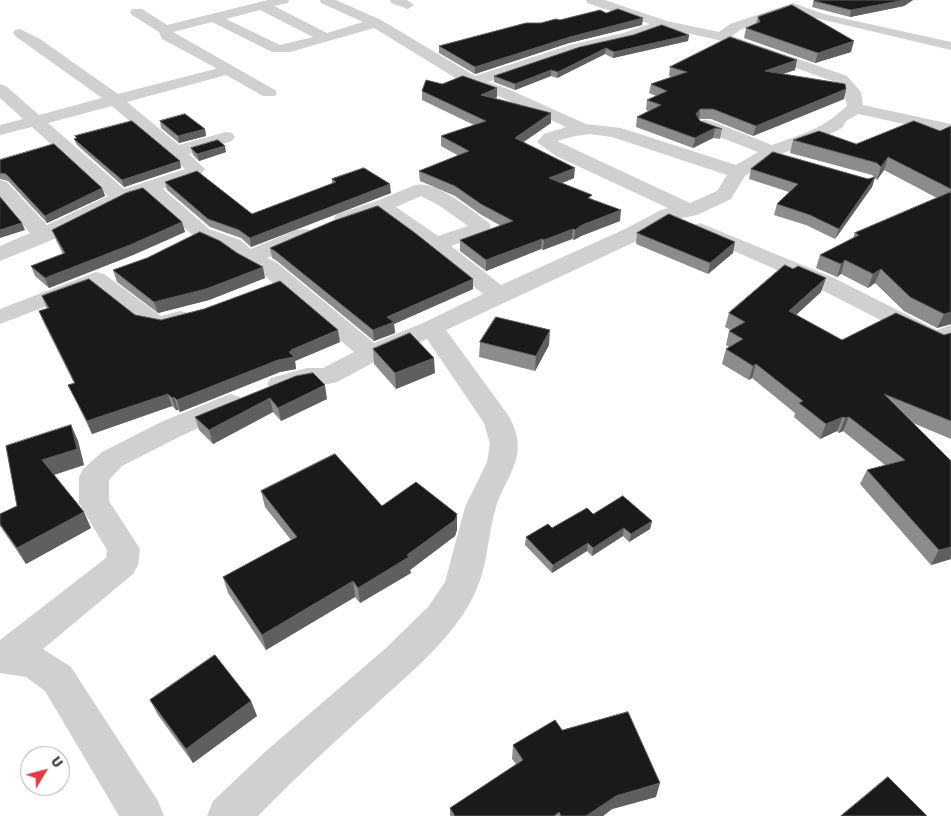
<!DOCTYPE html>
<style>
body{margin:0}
#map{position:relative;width:951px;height:816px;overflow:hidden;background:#fff;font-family:"Fira Sans",sans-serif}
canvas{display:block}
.north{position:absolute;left:20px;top:746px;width:50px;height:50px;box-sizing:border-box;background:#fff;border:1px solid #adadad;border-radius:50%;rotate:53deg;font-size:14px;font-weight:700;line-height:20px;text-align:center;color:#333}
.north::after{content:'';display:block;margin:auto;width:18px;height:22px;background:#e63946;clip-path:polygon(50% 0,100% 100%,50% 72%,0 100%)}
</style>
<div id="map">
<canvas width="951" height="816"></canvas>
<div class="north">U</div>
</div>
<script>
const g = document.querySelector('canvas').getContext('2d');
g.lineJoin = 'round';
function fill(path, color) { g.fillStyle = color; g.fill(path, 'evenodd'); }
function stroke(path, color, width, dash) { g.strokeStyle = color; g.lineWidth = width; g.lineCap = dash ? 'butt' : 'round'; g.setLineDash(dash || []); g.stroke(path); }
fill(new Path2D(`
 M268,0H289L288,3L274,6L327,33L363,22L321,3L320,0H336L381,20L475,76L570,45L623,33L650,24L587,3L586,0H605L667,21L719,32L730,24L793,3L824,14L951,42V50L790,12L740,30L732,36L847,76L861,92L863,105L951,124V134L858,114L846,121L842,128L818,140L778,155L745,176L731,199L697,215L672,220L641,239L446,330L508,415C531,454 508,472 496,507C488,533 488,563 477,588C459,634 409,674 373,707C334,742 295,778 258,816H207L213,801L266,751L386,648L428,607L445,582L465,507L487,462L490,444L484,423L427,339L380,359L337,382L328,384H308L280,393L271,390L267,384L271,378L307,368H323L354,352L260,272L241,263L224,250L195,237L146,195L128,201L93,220L52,240L0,261V246L30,233L0,198V180L7,182L47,225L108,196L32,127L0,135V125L23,119L0,98V84L6,86L39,115L102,98L15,36L13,33L15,30L20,29L40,39L118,94L215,69L216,68L162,39L159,32L132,15L130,12L132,9H142L167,25ZM260,10L313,37L280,45L226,19ZM212,22L272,52H290L374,28L467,85L496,95L566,127L544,134L537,142L556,156L668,208L659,211L625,229L501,285L451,246L487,233L491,226L488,222C471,210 436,180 415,185L374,202L337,214L334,218L337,222L344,224L378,213L417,241L483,294L423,323L374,343L276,262L267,258L312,240L315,235L312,230L304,229L296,230L251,249L240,240L209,229L163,189L199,177L205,169L189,154L232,141L235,137L232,133L226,132L179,145L127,102L226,75L263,96H275L277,93L275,90L173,32ZM664,28L718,40L835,82L844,92L847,106C840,111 835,117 828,121C812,132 791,138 772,145L711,121L705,120L699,121L696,125L699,129L758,152L736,165L621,128L586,124L508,89L488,82L579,51L632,39ZM112,106L185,169L124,189L48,123ZM589,134L612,137L727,175L717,191L690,203L557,141L575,136ZM421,196L440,206L468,226L438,236L396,207Z
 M390,0H407L414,5L408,9L391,3Z
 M700,223L834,278L937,330L951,325V343L938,348L929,345L818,288L693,233L689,229L693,225Z
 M96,272L104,274L161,316L180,311L189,313L192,318L189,323L168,329L160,331L148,328L94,288L0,324V309Z
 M230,394L240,397L244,403L240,409L181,436L122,466L109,480V501L140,549L138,565L133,574L43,649L71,667L158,801L164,816H119L45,691L26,677L0,673V640L106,558L107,550L79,503V477L83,469L102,452L161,422Z`), '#d0d0d0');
fill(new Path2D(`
 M814,0H913L904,6L850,17L812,7Z
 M606,13L643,18L642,25L569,43L475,74L439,53V46L560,20Z
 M758,17L851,52L815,63L744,38L746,28L756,23Z
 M689,35L688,41L613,58L605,54L557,78L551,76L515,90L494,82V76L580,47Z
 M670,67L795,70L783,74L846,89L844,99L753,136L711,119H699L700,121L722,129L720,139L713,138L693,148L636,127L637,117L649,111L646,110L647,100L656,96L649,93L651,84L671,77L669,76Z
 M422,91L497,97L495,98L551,113V123L523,142L574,178L561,183L592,199L620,221L581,236L574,240L572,239L543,250L541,249L486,271L460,251V240L501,226L480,214L455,196L420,181L419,171L459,156L441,146V136L474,125L422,100Z
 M160,121L205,129L206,136L179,143L161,128Z
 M951,126V324L937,328L904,311L875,283L868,288L841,274L837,277L816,268L820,255L853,238L855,233L937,198L884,170L877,180L875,178L872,187L835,239L806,225L774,215L777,204L789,192L749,179L751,169L868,179L874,177L872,175L790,153L793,140L856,144L940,131Z
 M75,136L181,168L124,187L77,145L74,139L76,138Z
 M191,148L226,152L199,161L193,155Z
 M0,160L102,188L105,196L47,223L8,181L0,179Z
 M332,179L391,193L251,247L241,238L210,227L167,190L165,182L252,214L332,184Z
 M182,222L185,232L133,255L49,288L35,276L31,266L63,254L56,240L52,230Z
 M637,233L733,253L708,274L636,244Z
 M270,248L473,289L394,324L395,333L374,341L277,261L272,258Z
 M113,270L265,278L209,300L158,313L117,282Z
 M821,292L796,315L842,340L944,335L951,333V439L913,423L951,461V559L931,565L860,484L867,470L885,465L843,431L839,433L837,431L820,439L794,417L795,413L752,378L749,380L722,364L726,349L729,347L726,345L729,331L731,330L725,327L729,313Z
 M42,296L161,320L340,342L295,361L296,369L280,372L180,412L178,410H176L172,406L92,434L74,397L68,385L74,383L44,323L39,311L47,309Z
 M480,342L549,345L535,371L479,357Z
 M373,349L435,373L396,389L374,364Z
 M296,376L327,399L281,421L273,412L213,444L199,430L195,417Z
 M71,425L78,441L84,465L54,475L91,528L26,564L0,526V514L17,506Z
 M261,491L457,514V530L455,536L410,570L411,573L360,603L355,597L266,650L228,593L223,577L291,540L265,507Z
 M593,514L652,521L650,529L629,542L623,536L592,556L587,551L552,573L525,545L526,537L552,528Z
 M150,700L251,701L257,716L193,763L158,715Z
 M562,730L656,797L612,809L603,816H450V808L516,764L512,759L513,745Z`), '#8c8c8c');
fill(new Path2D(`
 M905,0H913L904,6L850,17L851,10Z
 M643,18L642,25L569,43L475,74V67L570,37Z
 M689,35L688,41L613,58L614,52Z
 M854,41L851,52L815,63L818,53Z
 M606,48L605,54L557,78L558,72Z
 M797,60L795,70L763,80L765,71Z
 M551,70V76L515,90V84Z
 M497,88V97L481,104V95Z
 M846,89L844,99L753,136L756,126Z
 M700,109L699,119L696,114Z
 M551,113V123L515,148V138Z
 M715,128L713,138L693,148L695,138Z
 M205,129L206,136L179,143L178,136Z
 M225,146L226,152L199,161L197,154Z
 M888,157L884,170L877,180L881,167Z
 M180,161L181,168L124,187L122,180Z
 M575,168L574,178L548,189L549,178Z
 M875,177L872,187L835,239L839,229Z
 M390,184L391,193L251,247L250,238Z
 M102,188L105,196L47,223L45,216Z
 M621,210L620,221L581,236L574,240L575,230L582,225Z
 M182,222L185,232L133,255L49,288L45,278Z
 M22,223L25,230L0,238V230Z
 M573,229L572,239L543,250L544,240Z
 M542,239L541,249L486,271V260Z
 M735,242L733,253L708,274L710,263Z
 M845,260L841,274L837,277L841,264Z
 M263,267L265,278L209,300L158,313L154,302Z
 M881,269L875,283L868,288L873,274Z
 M826,278L821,292L785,325L789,311Z
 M473,279V289L394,324L395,333L374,341L373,330L387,317Z
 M951,312V324L937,328L944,314Z
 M338,330L340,342L295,361L296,369L280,372L180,412L177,400L289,352L291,350Z
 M550,330L549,345L535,371L536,356Z
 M434,358L435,373L396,389L395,373Z
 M756,364L752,378L749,380L753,366Z
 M325,385L327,399L281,421L278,408Z
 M168,394L172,406L92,434L87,421Z
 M174,397L178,410H176L172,398Z
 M270,398L273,412L213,444L209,430Z
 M843,417L837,431L820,439L826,424Z
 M849,417L843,431L839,433L845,418Z
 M71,425L78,441L84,465L50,476L42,460Z
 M84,512L91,528L26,564L17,548Z
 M457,514V530L455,536L410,570L411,573L360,603L358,588L407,555Z
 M652,521L650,529L629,542L631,534Z
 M624,528L623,536L592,556L593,548Z
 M588,543L587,551L552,573L553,565Z
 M951,547V559L931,565L939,550Z
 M353,581L355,597L266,650L262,635Z
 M251,701L257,716L193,763L186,749Z
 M660,783L656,797L612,809L603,816H586L616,796Z`), '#5f5f5f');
const building = new Path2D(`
 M815,0H905L851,10L814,1Z
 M792,5L854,41L818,53L746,28L760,22L758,17Z
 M618,9L643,18L570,37L475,67L439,46L526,23H541L556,19L560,20L600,10L606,13Z
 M662,25L689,35L614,52L606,48L558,72L551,70L515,84L494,76L580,47L633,35Z
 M730,37L797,60L765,71L845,84L846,89L756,126L713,109H700L696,114L700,121L722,129L715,128L695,138L637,117L661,105L647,100L667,91L651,84L687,72L670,67Z
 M463,76L497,88L481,95L551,113L515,138L575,168L549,178L592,195L588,198L621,210L582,225L575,230L573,229L544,240L542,239L486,260L460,240L513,221L481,204L455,186L419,171L469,151L441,136L486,121L422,91L426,80L442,84Z
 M185,114L205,129L178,136L160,121Z
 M132,121L180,161L122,180L74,139L77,138L75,136Z
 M914,121L940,131L951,126V189L888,157L881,167L877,163L793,140L819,131L856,144Z
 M218,140L225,146L197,154L191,148Z
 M54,144L102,188L45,216L6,174L0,173V160Z
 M773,152L868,179L875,177L839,229L810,215L777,204L798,184L751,169Z
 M364,168L390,184L250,238L239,230L208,219L165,182L197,171L252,214L336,182L332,179Z
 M143,188L182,222L130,245L45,278L31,266L65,253L52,230L126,193Z
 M951,192V312L944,314L910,297L881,269L873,274L845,260L841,264L820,255L859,235L855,233Z
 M0,197L22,223L0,230Z
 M378,206L415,233L473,279L387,317L394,322L373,330L275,251L270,248L333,221Z
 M669,214L735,242L710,263L637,233Z
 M200,232L220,241L237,253L263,267L206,289L154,302L113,270L147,258Z
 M785,265L793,269L798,266L826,278L789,311L842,340L896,313L944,335L951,333V421L884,394L951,461V547L939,550L867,470L905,460L849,417L845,418L843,417L826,424L799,403L803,401L756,364L753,366L726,349L743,339L729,331L745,322L729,313Z
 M89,279L135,315L161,320L204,309L280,281L338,330L291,350L292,351L289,352L294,357L278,360L177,400L174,397L172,398L168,394L87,421L68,385L75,383L39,311L49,308L42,296Z
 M496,317L550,330L536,356L480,342Z
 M410,333L434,358L395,373L373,349Z
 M313,373L325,385L278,408L270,398L209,430L195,417L296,376Z
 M71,425L77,449L42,460L84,512L17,548L0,524V514L17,506L6,446Z
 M335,454L382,506L416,482L457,514L455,520L407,555L409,557L358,588L353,581L262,635L223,577L297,537L261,491Z
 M623,496L652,521L631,534L624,528L593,548L588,543L553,565L526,537L548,524L552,528L587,508L593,514Z
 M215,655L251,701L186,749L150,700Z
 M628,712L660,783L616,796L586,816H561L559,812L554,816H455L450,808L523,760L513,745L555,720L562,730Z
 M888,777L927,816H841Z`);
fill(building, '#1a1a1a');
stroke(building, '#5f5f5f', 1);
</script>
